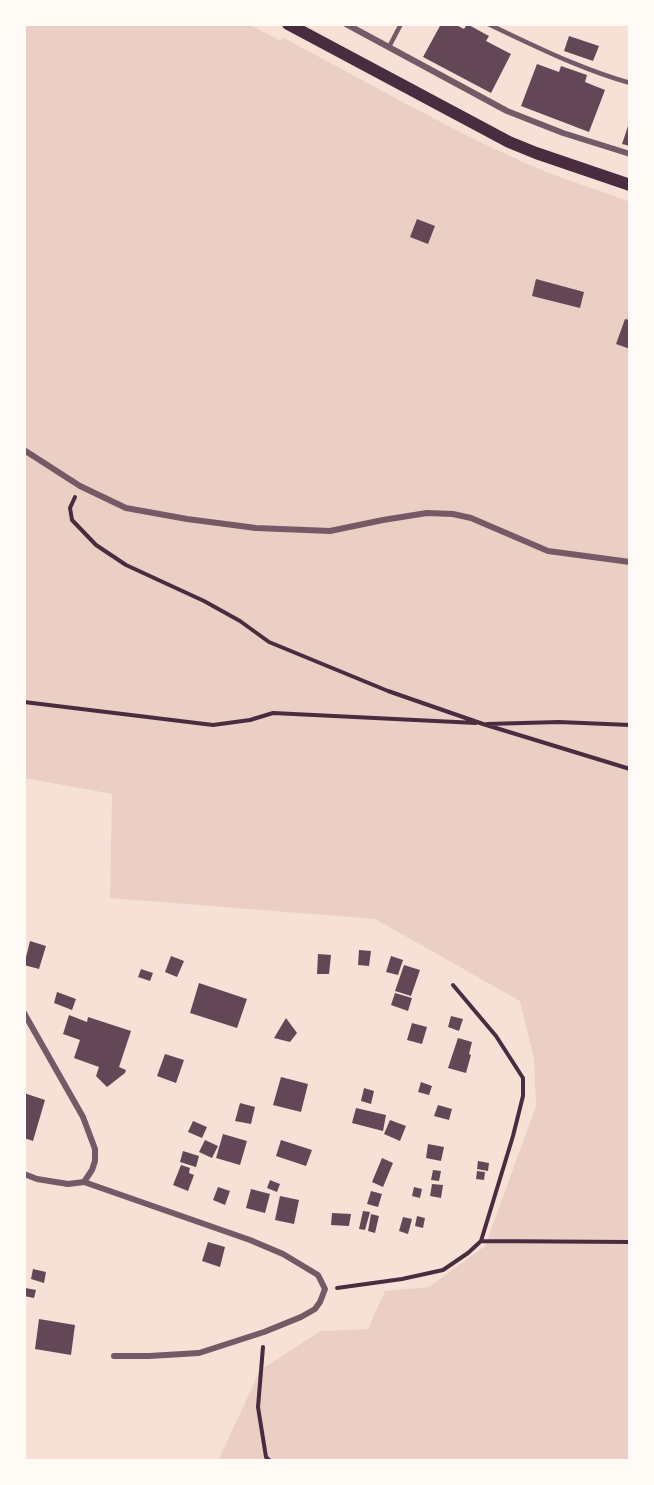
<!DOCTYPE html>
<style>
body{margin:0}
#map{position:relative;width:654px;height:1485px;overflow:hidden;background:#f7e1d7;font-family:"Fira Sans",sans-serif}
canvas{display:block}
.frame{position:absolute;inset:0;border:26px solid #fffaf5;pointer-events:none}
</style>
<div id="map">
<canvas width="654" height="1485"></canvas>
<div class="frame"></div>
</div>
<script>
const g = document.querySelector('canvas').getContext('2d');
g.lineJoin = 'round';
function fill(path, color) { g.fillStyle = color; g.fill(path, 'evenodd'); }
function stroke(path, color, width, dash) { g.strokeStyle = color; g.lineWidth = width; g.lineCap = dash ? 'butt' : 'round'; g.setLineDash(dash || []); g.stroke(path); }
fill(new Path2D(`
 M24,24H248L281,41L282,37C362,79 441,125 523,162C557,178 595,188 630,202V1461H218L260,1370L321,1331L368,1329L385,1291L429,1287L485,1246L536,1106L534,1059L520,1001L375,919L110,898L112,794L24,778Z`), '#ebcfc5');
fill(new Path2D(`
 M441,24H454L464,29L467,24L489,36L486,41L511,54L491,93L423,57Z
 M569,36L599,46L593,61L564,51Z
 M537,64L559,72L561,66L587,75L585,82L605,90L589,132L521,106Z
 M630,120V146L622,144Z
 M417,219L435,226L428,244L410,237Z
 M536,279L584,292L580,308L532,296Z
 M625,319L630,320V349L616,344Z
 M30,941L46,946L39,969L24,965Z
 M359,950L371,951L369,966L358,965Z
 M318,954L331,955L329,974H317Z
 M171,956L184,961L177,977L165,972Z
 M391,956L403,960L398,975L386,972Z
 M404,965L420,970L411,996L395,991Z
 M141,969L153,973L150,981L138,977Z
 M199,983L247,999L237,1028L190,1013Z
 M57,992L76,999L72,1010L54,1003Z
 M395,993L412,998L408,1011L391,1005Z
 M69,1015L87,1022L88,1017L131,1031L119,1067L126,1070L125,1073L107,1087L96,1076L99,1067L74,1058L80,1040L63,1034Z
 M451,1016L463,1019L459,1031L448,1027Z
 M286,1018L297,1033L290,1042L274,1038Z
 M412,1023L427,1027L422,1044L407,1040Z
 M458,1038L472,1042L469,1054L471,1055L466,1073L448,1068Z
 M165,1054L184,1060L176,1083L157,1076Z
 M281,1077L308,1084L301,1112L273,1105Z
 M421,1082L432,1086L429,1095L418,1092Z
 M364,1088L374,1091L371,1104L361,1101Z
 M24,1093L45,1100L33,1141L24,1138Z
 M240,1103L255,1107L251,1124L235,1121Z
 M438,1105L452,1109L449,1120L434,1116Z
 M356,1108L386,1115L383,1131L352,1123Z
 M390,1120L406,1126L400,1141L384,1134Z
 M193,1121L207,1127L202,1138L188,1132Z
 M223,1134L247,1141L240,1165L216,1158Z
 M205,1140L218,1146L212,1158L199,1152Z
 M281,1140L312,1150L306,1166L276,1156Z
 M428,1144L444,1147L441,1161L426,1158Z
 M183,1151L199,1156L196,1167L180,1162Z
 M382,1158L393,1163L383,1187L372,1182Z
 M478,1161L489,1163L488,1171L477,1169Z
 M181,1165L190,1168L189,1173L194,1175L188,1191L173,1185Z
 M433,1170L441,1171L439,1181L431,1180Z
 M477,1171L485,1172L484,1180L476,1179Z
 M270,1180L280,1184L277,1192L267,1188Z
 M432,1184L443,1185L441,1198L430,1196Z
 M218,1187L230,1191L225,1205L213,1200Z
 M414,1187L422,1189L420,1198L412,1196Z
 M251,1189L270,1194L265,1213L246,1208Z
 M371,1191L382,1194L378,1207L367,1204Z
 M280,1196L299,1200L294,1224L275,1220Z
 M363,1211L370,1212L365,1230L359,1229Z
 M332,1213L351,1214L349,1226L331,1225Z
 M371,1214L379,1216L375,1233L368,1231Z
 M417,1216L425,1218L423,1228L415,1226Z
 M403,1217L412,1219L408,1234L399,1231Z
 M208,1242L225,1247L220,1267L202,1261Z
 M33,1269L46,1272L44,1283L31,1279Z
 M25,1288L36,1290L34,1298L24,1296Z
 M39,1319L75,1325L71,1355L35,1349Z`), '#644757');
stroke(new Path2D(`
 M75,497L70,508L72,520L96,545L126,565L204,601L240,621L269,642L388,691L483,724L630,769
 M24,702L213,725L250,720L273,713L476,723
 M487,724L559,722L630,725
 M481,1241L630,1242
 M337,1288L402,1279L443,1270L468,1253L481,1241L513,1136L523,1096V1078L496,1036L453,985
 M263,1347L258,1407L266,1457L270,1461`), '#4a2c40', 4);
stroke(new Path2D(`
 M488,24C535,46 580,69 630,83
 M389,47L401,24`), '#755966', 4.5);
stroke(new Path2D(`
 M346,24L507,111L563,133L630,154
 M24,450L80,486L126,508L187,519L256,528L330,531L383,520L427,513L453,514L471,518L548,551L630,562
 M24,1013L83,1117L95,1149V1161L92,1170L84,1182
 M24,1174L37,1179L68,1184L84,1182L250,1240L283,1254L318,1275L325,1289L320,1302L315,1309L301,1317L264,1332L199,1353L149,1356H114`), '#755966', 6);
stroke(new Path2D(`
 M288,24L509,142L536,153L630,185`), '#4a2c40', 12);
</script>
